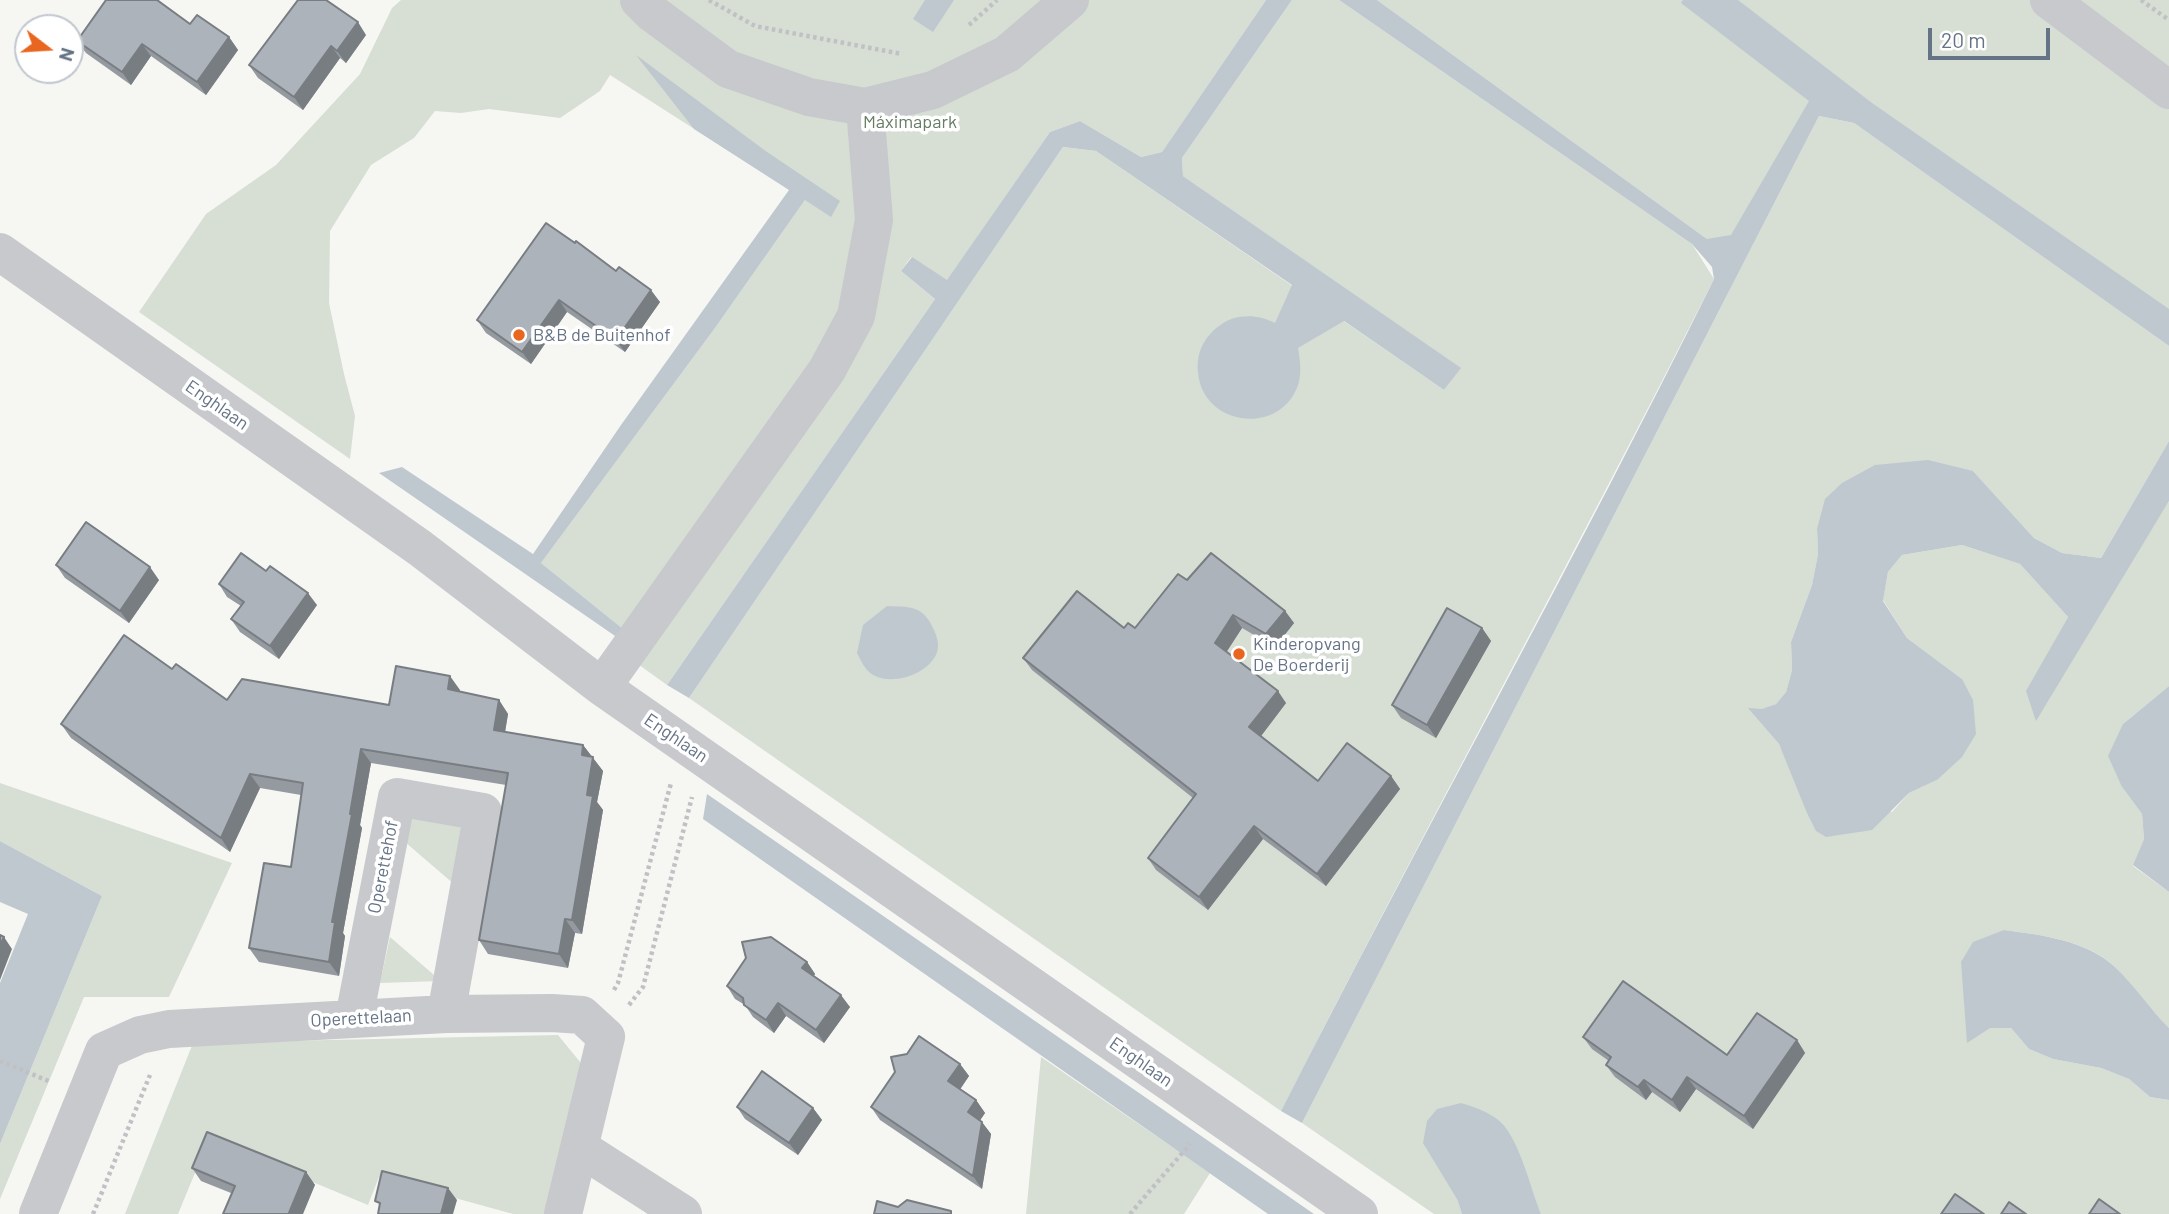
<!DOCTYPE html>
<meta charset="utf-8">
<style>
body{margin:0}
#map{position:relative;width:2169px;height:1214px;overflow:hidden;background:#f6f7f3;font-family:Barlow,sans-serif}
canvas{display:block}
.north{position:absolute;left:14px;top:14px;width:70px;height:70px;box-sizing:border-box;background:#fff;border:2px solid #c1c7cf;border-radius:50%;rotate:107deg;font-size:19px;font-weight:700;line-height:28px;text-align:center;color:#657386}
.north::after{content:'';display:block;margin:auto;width:24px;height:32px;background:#e96621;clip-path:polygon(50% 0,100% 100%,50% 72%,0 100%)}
.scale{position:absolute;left:1928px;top:28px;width:122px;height:32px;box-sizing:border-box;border:4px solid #657386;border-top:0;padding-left:9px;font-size:21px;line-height:24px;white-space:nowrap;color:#657386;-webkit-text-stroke:5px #fff;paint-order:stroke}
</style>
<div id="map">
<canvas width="2169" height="1214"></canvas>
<div class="north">N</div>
<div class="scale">20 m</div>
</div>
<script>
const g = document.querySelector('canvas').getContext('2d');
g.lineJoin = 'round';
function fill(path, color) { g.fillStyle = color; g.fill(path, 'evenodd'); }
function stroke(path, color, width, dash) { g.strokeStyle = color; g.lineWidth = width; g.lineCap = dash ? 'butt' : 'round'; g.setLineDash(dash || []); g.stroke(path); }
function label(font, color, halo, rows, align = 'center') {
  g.font = font + ' Barlow,sans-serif'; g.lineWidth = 7; g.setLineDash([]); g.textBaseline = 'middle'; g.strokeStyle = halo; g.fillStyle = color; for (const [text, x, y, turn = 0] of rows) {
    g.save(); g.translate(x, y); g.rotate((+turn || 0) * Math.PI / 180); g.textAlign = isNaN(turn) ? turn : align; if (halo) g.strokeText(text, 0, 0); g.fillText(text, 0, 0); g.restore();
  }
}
fill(new Path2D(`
 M401,0H1266L1162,152L1141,157L1080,121L1050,132L947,281L911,257L901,271L935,299L667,685L635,662L623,630L541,563L715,328L805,200L610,75L600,91L560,118L489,109L461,113L435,111L414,138L371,165L330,231L329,303L344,374L355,416L350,459L139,312L206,214L276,165L360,74L392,8Z
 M1292,0H1339L1692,244L1714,279C1573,558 1423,832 1281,1111L689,698L1063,147L1096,151L1444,390L1460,368L1183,176L1182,158Z
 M1377,0H2169V328L1822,95L1738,242L1707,239Z
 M1819,116L1854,123L2169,346V441L2101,558L2062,553L2034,538L1973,471L1817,529L1818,554L1812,585L1791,642L1792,670L1786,692L1776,704L1753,713L1779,744L1792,772L1892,812L1909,793L1937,780L1962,679L1907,638L1883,600L1888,572L1902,555L1962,545L2020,564L2068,617L2027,691L2129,565L2169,501V686L2123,724L2122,787L2142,814L2144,839L2133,866L2169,892V1028C2150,1009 2134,986 2115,967C2087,940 2041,935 2004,930L1964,984L1965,1011L1990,1028H2011L2029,1049L2053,1059L2101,1068L2129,1079L2150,1097L2169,1100V1214H1541L1533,1197L1457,1199L1462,1214H1434L1302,1123Z
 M0,783L232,863L169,997H84L0,1199V1144L102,896L0,841Z
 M408,816L466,825L455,885L405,842Z
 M390,937L441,981L380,983Z
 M558,1035L585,1068L545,1214H513L379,1177L368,1205L209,1139L178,1214H125L193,1043Z
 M1041,1057L1210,1173L1184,1214H1026Z`), '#d7ded4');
fill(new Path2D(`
 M925,0H954L933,32L913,19Z
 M1266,0H1292L1182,158L1183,176L1461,368L1444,390L1344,321L1298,348C1300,360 1302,373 1298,385C1280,437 1202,426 1198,372C1196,353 1204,337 1219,326C1235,313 1258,314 1275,323L1292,285L1096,151L1063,147L689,698L667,685L935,299L901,271L912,257L947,280L1050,132L1080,121L1141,157L1162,152Z
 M1339,0H1377L1707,239L1731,235L1809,101L1681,3L1683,0H1738L1872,103L2169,309V346L1854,123L1819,116L1302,1123L1281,1111C1423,832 1576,559 1714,279L1712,267L1692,244Z
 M636,55L767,152L840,201L831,217L805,200L715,328L541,563L624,630L618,638L379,473L402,467L533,554L621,425L789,190L694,129Z
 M2169,441V501L2036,721L2026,691L2068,617L2020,564L1962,545L1902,555L1888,572L1883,601L1907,638L1962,679L1973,700L1976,734L1962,757L1937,780L1909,793L1872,830L1826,837L1816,831L1807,813L1779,744L1748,708L1762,709L1776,704L1786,692L1792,670L1791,642L1812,585L1818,554L1817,529L1825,499L1842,483L1875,465L1928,460L1973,471L2034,538L2062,553L2101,558Z
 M887,606C908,607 922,605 932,626C936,634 940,643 937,652C930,675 886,689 868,671C864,667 860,659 857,653L863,625Z
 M2169,686V892L2133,865L2144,839L2142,814L2122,787L2108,756L2123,724Z
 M707,794L1314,1214H1268L703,819Z
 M0,841L102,896L0,1144V983L28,914L0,902Z
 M2004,930C2041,935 2086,940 2115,967C2135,986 2150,1009 2169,1028V1100L2150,1097L2129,1079L2101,1068L2053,1059L2029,1049L2011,1028H1990L1967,1043L1961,962L1973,942Z
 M1461,1103C1474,1107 1486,1111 1497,1119C1519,1135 1530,1188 1541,1214H1462L1457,1199L1423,1143L1427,1121L1437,1109Z`), '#bfc8cf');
stroke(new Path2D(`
 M709,0L755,26L902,54
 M2141,0L2169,20
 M969,25L997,0
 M614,990L618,983L671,783
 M629,1005L643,987L692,797
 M0,1061L51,1082
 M93,1214L150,1075
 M1130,1214L1190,1144`), '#c0c1c4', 4.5, [3.5, 3.5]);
stroke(new Path2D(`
 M639,0L652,13L728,69L809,97L865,107L933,90L1007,54L1070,0
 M2049,0L2169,90
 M0,252L420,548L602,687L1359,1214
 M602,687L827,370L856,316L874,220L865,107
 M354,1018L397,797L483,812L446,1014
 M580,1148L683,1214
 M38,1214L104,1051L140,1035L169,1029L446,1014L552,1013L582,1015L606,1037L563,1214`), '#c7c9cd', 38);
fill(new Path2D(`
 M190,24L229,37L238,50L206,95L151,56L131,85L86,53L77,41Z
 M366,35L346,63L340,58L303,110L258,78L249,65Z
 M616,271L660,302L625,352L567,312L531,364L486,333L477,320Z
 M56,565L159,580L129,623L65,578Z
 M1187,580L1285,611L1294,623L1275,647L1242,628L1226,652L1286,703L1261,736L1318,781L1391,776L1400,789L1326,886L1263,839L1208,910L1156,870L1148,858L1193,798L1032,670L1023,658L1124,628H1135Z
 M219,584L317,605L279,659L240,632L231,619L241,606L227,597Z
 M1482,628L1491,641L1436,738L1401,718L1392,705Z
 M172,669L227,700L389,705L460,690V692L499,700L508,714L505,732L583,745L603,771L597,802L603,810L582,934L575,933L568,968L488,954L479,940L506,785L371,763L360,825L362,828L343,933L345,936L339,976L259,962L249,948L291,867L301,795L260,788L230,852L71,738L61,724Z
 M807,962L815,974L814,976L850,1007L824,1043L786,1016L774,1033L753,1017L745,1005L735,999L727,986Z
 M1583,1037L1727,1055L1797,1040L1805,1053L1753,1129L1696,1089L1680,1112L1652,1092L1646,1100L1615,1077L1606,1065L1609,1061L1592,1049Z
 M907,1054L960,1064L969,1076L960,1089L976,1100L985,1113L980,1120L991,1134L982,1189L880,1120L871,1107Z
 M737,1107L813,1108L822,1120L798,1155L745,1119Z
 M192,1168L306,1172L315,1185L231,1193L201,1181Z`), '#949aa0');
fill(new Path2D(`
 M358,22L366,35L346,63L337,51Z
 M229,37L238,50L206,95L197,82Z
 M142,44L151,56L131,85L122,72Z
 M331,46L340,58L303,110L294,97Z
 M651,290L660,302L625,352L616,340Z
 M559,300L567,312L531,364L522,352Z
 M150,567L159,580L129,623L120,611Z
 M308,593L317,605L279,659L270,646Z
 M1285,611L1294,623L1275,647L1266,634Z
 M1233,615L1242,628L1224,656L1215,643Z
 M1482,628L1491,641L1436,738L1427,725Z
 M450,676L460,690L458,703L448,689Z
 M1278,691L1286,703L1258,740L1249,727Z
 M499,700L508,714L503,744L494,730Z
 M583,745L603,771L597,802L603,810L582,934L572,920Z
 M361,749L371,763L360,825L362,828L343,933L345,936L339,976L329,962L332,922Z
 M250,774L260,788L230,852L221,838Z
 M1391,776L1400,789L1326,886L1317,874Z
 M1254,826L1263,839L1208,910L1199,897Z
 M565,919L575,933L568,968L559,954Z
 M4,937L12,949L0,980V945Z
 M807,962L815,974L811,980L802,968Z
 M841,995L850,1007L824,1043L816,1030Z
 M778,1003L786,1016L774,1033L766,1020Z
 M1797,1040L1805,1053L1753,1129L1744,1116Z
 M960,1064L969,1076L957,1094L948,1081Z
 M1687,1077L1696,1089L1680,1112L1672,1100Z
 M1644,1080L1652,1092L1646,1100L1638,1087Z
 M976,1100L985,1113L977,1125L968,1112Z
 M813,1108L822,1120L798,1155L789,1143Z
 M982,1122L991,1134L982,1189L973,1176Z
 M306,1172L315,1185L303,1214H289Z
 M448,1188L457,1200L453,1214H441Z`), '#787d82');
const building = new Path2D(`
 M106,0H157L190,24L197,15L229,37L197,82L142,44L122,72L77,41Z
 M298,0H326L358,22L337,51L331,46L294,97L249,65Z
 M546,223L575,243L576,241L616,271L619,267L651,290L616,340L559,300L522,352L477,320Z
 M86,522L150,567L120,611L56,565Z
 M241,553L266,571L270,566L308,593L270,646L231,619L244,602L219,584Z
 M1211,553L1285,611L1266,634L1233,615L1215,643L1278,691L1249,727L1318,781L1347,743L1391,776L1317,874L1254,826L1199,897L1148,858L1196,794L1023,658L1077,591L1124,628L1128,623L1135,628L1178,574L1187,580Z
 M1447,608L1482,628L1427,725L1392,705Z
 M124,635L172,669L176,664L227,700L242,679L389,705L396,666L450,676L448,689L499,700L494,730L583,745L582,755L593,757L587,795L593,796L572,920L565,919L559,954L479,940L508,773L361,749L350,814H352L332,922H335L329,962L249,948L264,863L291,867L303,783L250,774L221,838L61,724Z
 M0,935L4,937L0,945Z
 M771,937L807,962L802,968L841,995L816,1030L778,1003L766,1020L744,1005L743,998L727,986L746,958L742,942Z
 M1623,981L1727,1055L1757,1013L1797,1040L1744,1116L1687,1077L1672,1100L1644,1080L1638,1087L1606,1065L1611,1057L1583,1037Z
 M919,1036L960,1064L948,1081L976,1100L968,1112L982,1122L973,1176L871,1107L895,1072L891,1057L907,1054Z
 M762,1071L813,1108L789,1143L737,1107Z
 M207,1132L306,1172L289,1213L290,1214H223L235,1186L192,1168Z
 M382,1171L448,1188L441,1214H378L380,1203L375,1201Z
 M1955,1194L1984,1214H1941Z
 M2099,1199L2120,1214H2089Z
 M907,1200L951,1211V1214H874L877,1201L898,1207Z
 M2009,1202L2026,1214H2001Z`);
fill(building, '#acb3ba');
stroke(building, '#787d82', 2);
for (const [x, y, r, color] of [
 [519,335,7,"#e96621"],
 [1239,654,7,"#e96621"]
]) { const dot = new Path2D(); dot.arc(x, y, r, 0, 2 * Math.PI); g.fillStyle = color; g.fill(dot); stroke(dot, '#fff', 2.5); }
label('18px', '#667c64', '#fff', [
 ["Máximapark",910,122]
]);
label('18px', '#657386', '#fff', [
 ["B&B de Buitenhof",533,335],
 ["Kinderopvang",1253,644],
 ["De Boerderij",1253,665]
], 'left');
label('18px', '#657386', '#fff', [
 ["Enghlaan",217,405,35],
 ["Enghlaan",676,738,34],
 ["Operettehof",383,867,-79],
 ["Operettelaan",361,1018,-3],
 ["Enghlaan",1141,1062,35]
]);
</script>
